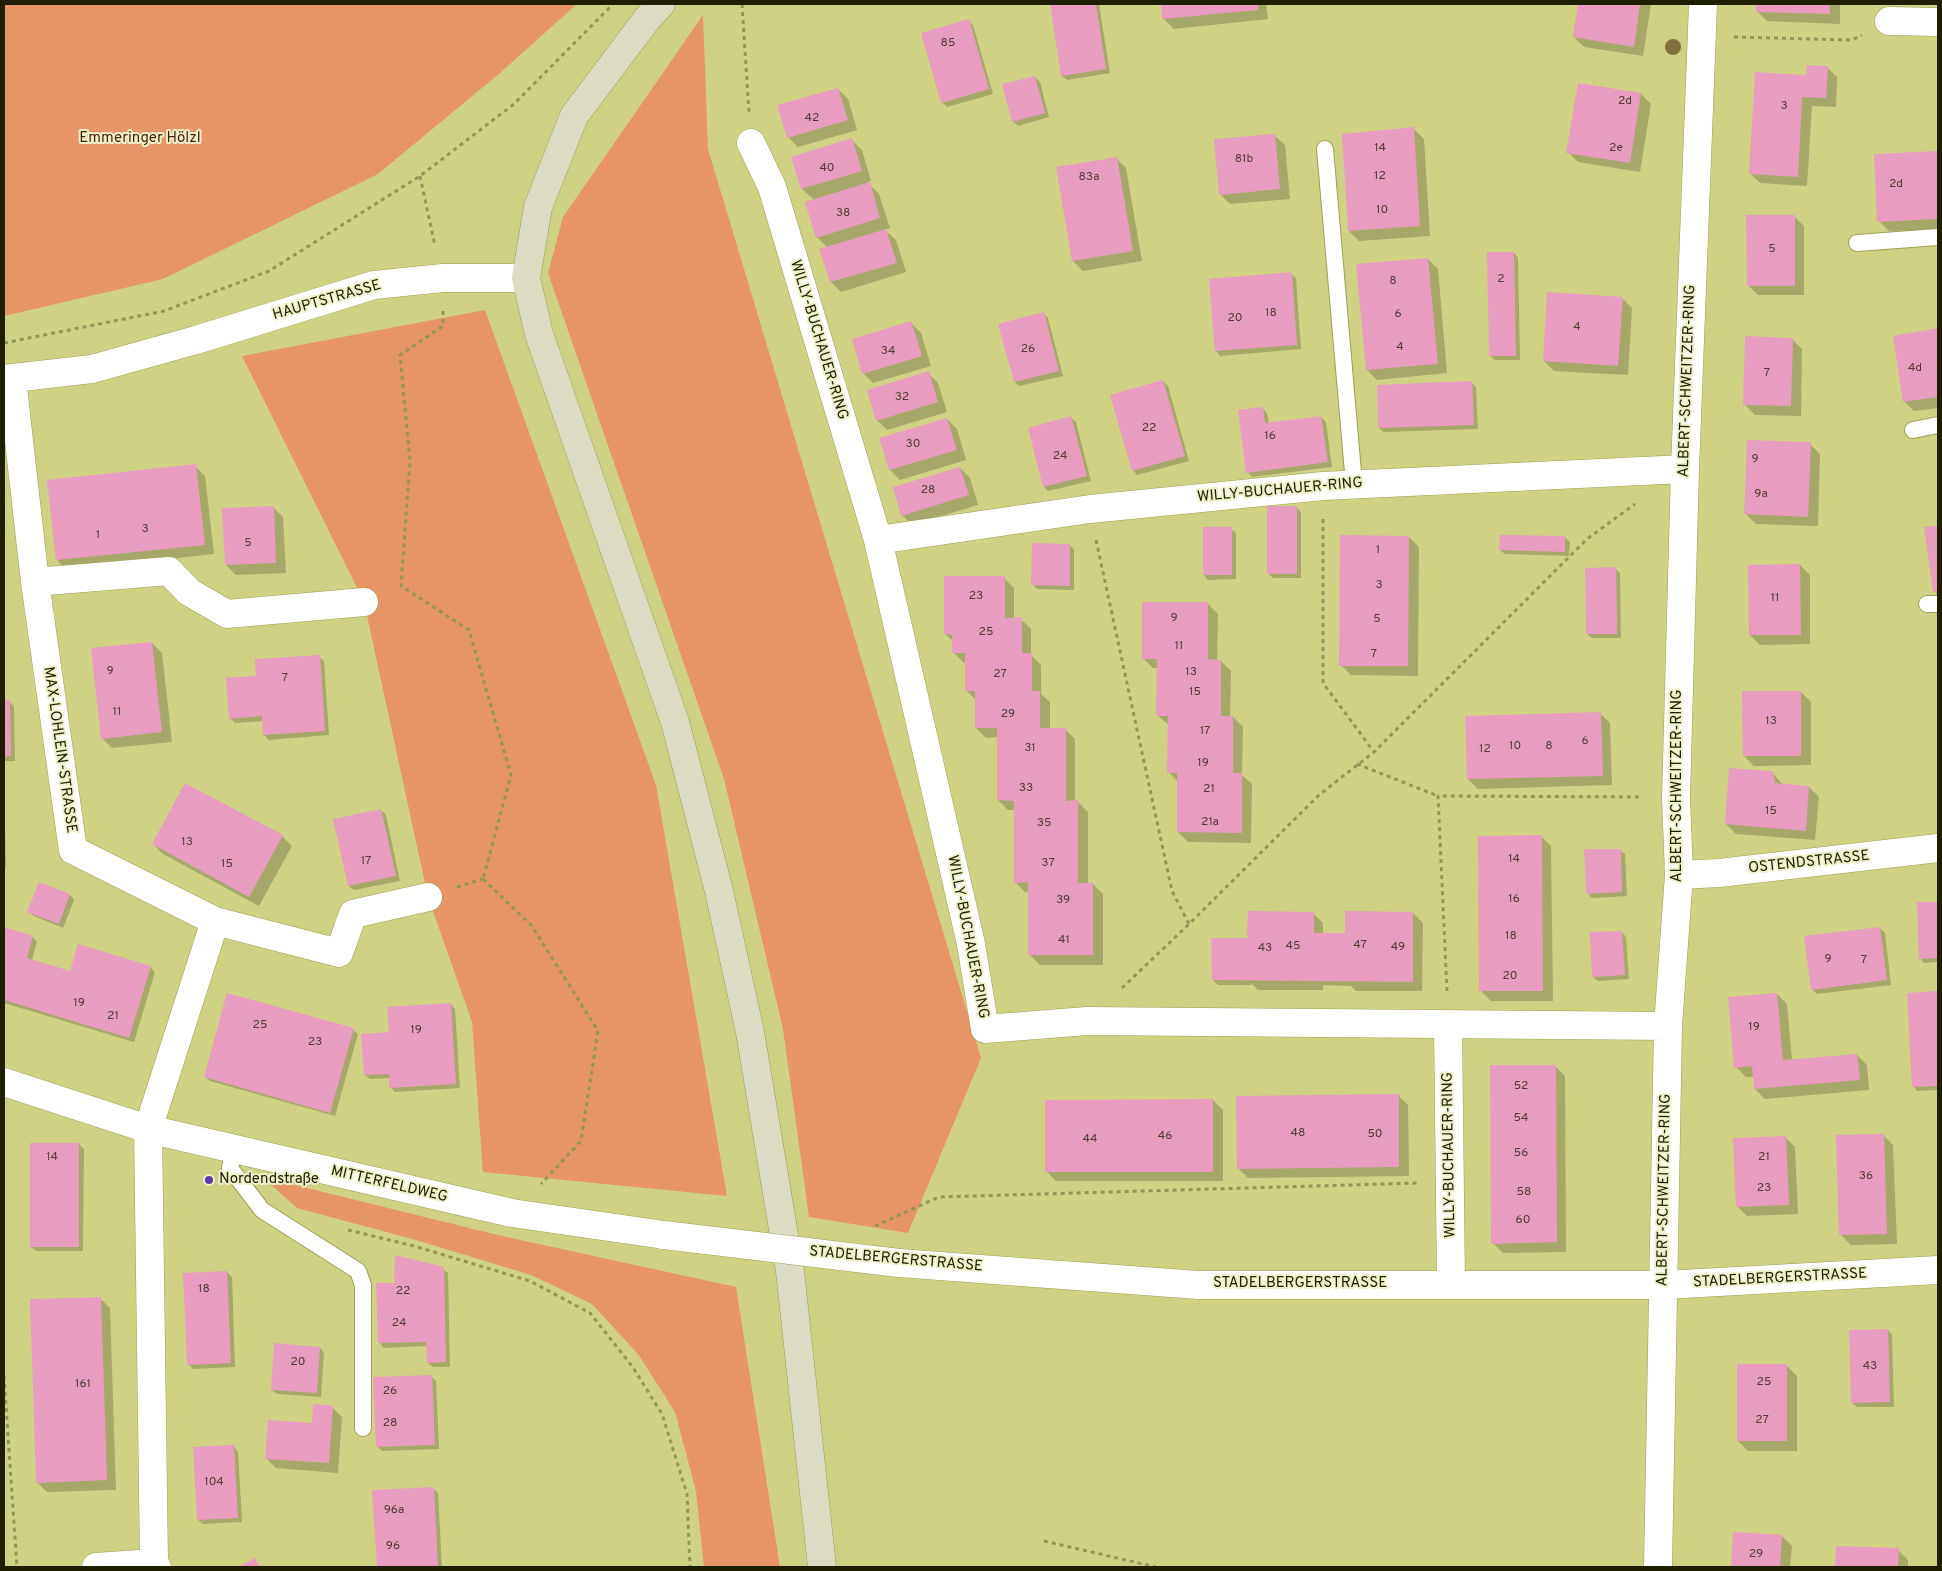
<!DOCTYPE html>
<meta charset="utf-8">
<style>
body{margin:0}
#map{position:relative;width:1942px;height:1571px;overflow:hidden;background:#cfd283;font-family:Overpass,sans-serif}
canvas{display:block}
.frame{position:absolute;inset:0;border:5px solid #1e1e00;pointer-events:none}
</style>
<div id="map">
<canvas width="1942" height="1571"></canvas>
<div class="frame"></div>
</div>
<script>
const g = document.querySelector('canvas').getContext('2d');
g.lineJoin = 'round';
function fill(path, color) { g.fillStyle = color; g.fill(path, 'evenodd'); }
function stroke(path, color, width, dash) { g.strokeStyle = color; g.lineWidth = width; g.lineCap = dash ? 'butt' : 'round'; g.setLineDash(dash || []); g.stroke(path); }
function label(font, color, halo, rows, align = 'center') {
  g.font = font + ' Overpass,sans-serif'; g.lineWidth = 4; g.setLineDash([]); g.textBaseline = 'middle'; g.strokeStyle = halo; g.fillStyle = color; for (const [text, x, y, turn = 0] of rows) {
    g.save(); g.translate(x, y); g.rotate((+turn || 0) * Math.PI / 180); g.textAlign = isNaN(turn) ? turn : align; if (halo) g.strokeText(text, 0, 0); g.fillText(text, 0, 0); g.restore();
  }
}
fill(new Path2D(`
 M4,4H577L500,73L378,174L163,279L4,316Z
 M703,15L708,149L981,1058L908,1233L809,1217L783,1029L724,779L548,273L563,217Z
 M485,310L656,785L727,1196L483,1172L472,1022L428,897L364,602L242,356Z
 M262,1177L502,1236L736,1287L780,1567H704L696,1491L675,1412L638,1354L592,1304L531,1275L416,1240L297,1208Z`), '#e89566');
fill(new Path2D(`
 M1051,4H1099L1110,73L1067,80L1062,76Z
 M1162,4H1266L1268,19L1174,29L1164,19Z
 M1579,4H1651L1643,56L1584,47L1574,37Z
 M1757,4H1840V24L1767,21L1757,11Z
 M968,21L973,25L993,94L947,107L942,102Z
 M1827,67L1837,77L1836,107L1812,106L1807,186L1760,183L1750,173L1807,76Z
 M1035,77L1040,82L1049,117L1018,126L1013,121Z
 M838,89L848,99L857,130L798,147L788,137Z
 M1641,94L1651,104L1640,172L1578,162L1568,152Z
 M1414,129L1424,139L1430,236L1359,241L1349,231Z
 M1274,135L1285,145L1290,199L1230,204L1220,194Z
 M852,140L862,150L871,181L867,182L879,194L890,228L885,230L896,240L906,272L841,292L831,282L827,247L817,237L814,200L802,189Z
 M1938,152V229L1889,231L1879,221L1875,155Z
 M1116,158L1126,168L1142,261L1083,271L1073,261Z
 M1794,216L1804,226V295H1758L1748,285Z
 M1514,253L1518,258L1520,360H1495L1490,356Z
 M1428,259L1438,269L1447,373L1377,380L1367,370Z
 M1291,274L1296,278L1301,349L1220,356L1216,351Z
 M1622,298L1632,308L1628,375L1554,371L1544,361Z
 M1043,313L1048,318L1063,376L1019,386L1015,382Z
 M911,323L921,333L931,366L873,383L863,373Z
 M1938,330V408L1914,411L1904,401L1894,337Z
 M1792,339L1802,349L1801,416L1755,415L1745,405Z
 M928,373L938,383L947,412L887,430L877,420Z
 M1163,381L1168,386L1189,461L1137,475L1133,470Z
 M1472,383L1476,387L1478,429L1384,432L1379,428Z
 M1262,408L1267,413L1269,424L1321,417L1326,422L1332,467L1252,477L1248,473Z
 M1071,418L1076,422L1091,481L1048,491L1044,487Z
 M947,419L957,429L966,460L900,480L890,470L881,439Z
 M1810,444L1820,454L1818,526L1756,524L1746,514Z
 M195,466L205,476L214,554L67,570L57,560Z
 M960,468L970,478L978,505L912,525L902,515Z
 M273,507L283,517L286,573L236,575L226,565Z
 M1296,507L1301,512V578H1273L1269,574Z
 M1938,527V595L1934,591L1926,528Z
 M1231,529L1236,533V579L1208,580L1204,575Z
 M1409,537L1419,547L1418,676L1351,675L1341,665Z
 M1565,538L1570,542L1569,556L1505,554L1500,550Z
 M1070,545L1074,550V590L1037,589L1033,585Z
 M1800,565L1810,575V644L1760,645L1750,635Z
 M1616,569L1620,573L1621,638H1592L1587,634Z
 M1004,578L1014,588V619H1021L1031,629V655L1041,665V694L1050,702V729H1065L1075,739V802H1078L1088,812V884H1093L1103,894V965H1040L1030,955V892H1025L1015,882V810H1008L998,800V737L986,738L976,728V700L966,690V663H964L954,653V642L945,634Z
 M1208,604L1218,614L1217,661H1221L1231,671L1230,717H1233L1243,727L1242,775L1252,784L1251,843L1188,842L1178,832V782L1169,772V725L1157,715L1158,668H1153L1143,658Z
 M152,643L162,653L172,742L112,748L102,738Z
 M319,657L324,661L329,735L269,740L264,735L263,721L235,723L230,718L258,677Z
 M1801,692L1811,702V765L1754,766L1744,756Z
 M4,701H9L14,706L15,761H4Z
 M1600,713L1610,723L1612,785L1478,789L1468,779Z
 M1772,772L1783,785L1809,787L1819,797L1815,840L1736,834L1726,824Z
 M4,791L6,867H4Z
 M381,810L386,815L400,881L354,890L349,886Z
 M282,836L292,846L259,906L163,854L153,844Z
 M1541,836L1551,846L1553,1001H1491L1481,991Z
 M1620,850L1625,854L1627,896L1592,898L1587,893Z
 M40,883L70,895L74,900L63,928L34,916L29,912Z
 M1938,903V962L1924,963L1920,958L1918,904Z
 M1313,913L1323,923V935L1344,934L1413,913L1423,923L1422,991H1356L1351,986L1323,985V990H1258L1251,983V985H1218L1213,980L1249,939Z
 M4,928L33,937L37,942L32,960L71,973L150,967L155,972L134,1042L4,1003Z
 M1880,928L1885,933L1891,985L1817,994L1812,989Z
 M1622,932L1626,937L1629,979L1598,981L1593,977Z
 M1938,993V1090L1917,1091L1913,1086L1908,994Z
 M1777,994L1787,1004L1792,1060L1857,1055L1867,1065L1869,1090L1765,1099L1755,1089L1754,1077H1746L1736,1067Z
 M451,1004L455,1009L460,1088L395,1092L391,1088L390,1078L370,1079L365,1075L390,1033Z
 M353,1030L358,1034L335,1116L210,1081L205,1077Z
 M1555,1066L1565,1076L1566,1252L1503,1253L1493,1243Z
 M1398,1095L1408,1105L1409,1176L1248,1178L1238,1168Z
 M1213,1100L1223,1110V1181H1056L1046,1171Z
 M1883,1135L1893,1145L1897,1244L1851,1245L1841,1235Z
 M1785,1137L1795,1147L1798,1214L1747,1216L1737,1206Z
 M79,1144L84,1149L83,1251H36L31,1247Z
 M443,1269L448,1273L450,1367H433L428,1363L427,1346L384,1348L380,1343L395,1284Z
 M227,1272L232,1277L235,1367L193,1369L188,1364Z
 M100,1298L110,1308L116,1490L47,1492L37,1482Z
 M1888,1330L1892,1335L1894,1407H1857L1852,1403Z
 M320,1348L324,1353L321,1397L277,1394L272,1390Z
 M1787,1366L1797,1376V1451H1748L1738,1441Z
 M431,1376L436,1381L439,1449L382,1451L377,1446Z
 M332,1407L342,1417L338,1473L276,1468L266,1458L313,1425Z
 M233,1446L238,1451L242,1522L203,1524L198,1520Z
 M433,1488L438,1493L442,1567H378L374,1492Z
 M1734,1533L1782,1536L1792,1546L1790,1567H1732Z
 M1837,1548L1898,1550L1908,1560V1567H1836Z`), '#0003');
fill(new Path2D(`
 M1050,4H1096L1106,69L1061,76Z
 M1161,4H1258V10L1162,19Z
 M1578,4H1640L1634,47L1573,37Z
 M1756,4H1830V14L1756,12Z
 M969,19L989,89L941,103L921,33Z
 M1807,65L1828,66L1826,98L1802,97L1798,177L1749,174L1755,72L1806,75Z
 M1035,76L1045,113L1012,122L1002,84Z
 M1578,83L1641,93L1630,163L1566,153Z
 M838,88L848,120L787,138L777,105Z
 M1414,127L1420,226L1348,231L1342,134Z
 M1275,134L1280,189L1219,195L1214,139Z
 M852,138L862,171L801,189L791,157Z
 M1938,151V219L1877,222L1874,154Z
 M1117,157L1133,251L1072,261L1056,167Z
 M870,182L880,218L816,238L805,202Z
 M1746,215H1795V286H1747Z
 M886,229L897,263L830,282L819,249Z
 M1487,252H1514L1516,356H1489Z
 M1428,258L1438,364L1366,370L1356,264Z
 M1292,272L1297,345L1215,351L1209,279Z
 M1547,292L1623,297L1618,366L1543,361Z
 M1044,312L1059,371L1014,382L998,324Z
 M911,321L922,356L862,374L852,339Z
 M1938,328V397L1903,402L1893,336Z
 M1745,336L1793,338L1791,406L1743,405Z
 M929,371L938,402L876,421L867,390Z
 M1163,380L1185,456L1132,471L1110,395Z
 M1472,381L1474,425L1378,428L1377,385Z
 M1263,407L1265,423L1321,416L1328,462L1246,473L1238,410Z
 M1071,416L1087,476L1043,487L1028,428Z
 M947,418L957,450L889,470L879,438Z
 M1747,440L1811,442L1808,517L1744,514Z
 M196,464L205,545L56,560L47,480Z
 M960,467L969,495L901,516L893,487Z
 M274,506L276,563L225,565L222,508Z
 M1267,506H1297V574H1267Z
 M1938,526V591L1933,592L1924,527Z
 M1203,527H1232V575H1203Z
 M1340,535L1409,536L1408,666H1339Z
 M1500,535L1565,536V552L1499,550Z
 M1032,543L1070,544V586L1031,585Z
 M1800,564L1801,635H1749L1748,565Z
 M1616,567L1617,634H1586L1585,568Z
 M944,576H1005V618L1022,617V653H1032V691H1040V728H1066V801L1078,800V883H1093V955H1028V882L1014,883V801L997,800V728H975V691H965V653H952V635L944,634Z
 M1142,602H1208V659L1221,660V716H1233V773H1242V833L1177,832V773H1167L1168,716H1156L1157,659H1142Z
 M152,642L162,732L101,739L91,648Z
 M320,655L325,731L263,735L262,716L229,719L226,678L256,676L255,659Z
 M1742,691H1801V756H1743Z
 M4,700H10L11,756L4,757Z
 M1601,712L1603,776L1467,779L1465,716Z
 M1729,768L1773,771L1775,783L1809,786L1806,831L1725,824Z
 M185,783L283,835L249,897L152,844Z
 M381,809L396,876L348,886L333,819Z
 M1542,835L1543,991H1479L1478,836Z
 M1584,849H1621L1622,892L1586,894Z
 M39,882L70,894L59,924L27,912Z
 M1917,902H1938V958L1919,959Z
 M1248,911L1314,912V933H1345V911L1413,912V982L1212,980L1211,938H1247Z
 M4,927L33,936L27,958L70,971L78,944L151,966L129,1038L4,1000Z
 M1880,927L1887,980L1811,990L1804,936Z
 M1622,931L1625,975L1592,977L1590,932Z
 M1938,991V1086L1912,1087L1907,993Z
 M227,993L354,1028L330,1113L204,1077Z
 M1777,993L1783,1060L1857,1054L1860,1080L1754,1089L1752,1066L1734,1068L1728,997Z
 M451,1003L456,1084L389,1088V1074L364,1075L361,1034L389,1032L387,1007Z
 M1490,1065H1556L1557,1242L1491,1244Z
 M1399,1094V1167L1237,1169L1236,1096Z
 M1213,1099V1172H1045V1100Z
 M1884,1134L1887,1234L1839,1235L1836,1135Z
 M1786,1136L1789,1205L1736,1207L1733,1138Z
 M30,1143H79V1247H30Z
 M395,1255L444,1267L446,1362L427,1363L426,1342L378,1343L376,1283H394Z
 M227,1271L231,1363L187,1365L183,1273Z
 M101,1297L107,1480L36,1483L30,1299Z
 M1888,1329L1890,1402L1851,1403L1849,1330Z
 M274,1343L320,1347L317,1393L271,1390Z
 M1737,1364H1787V1441H1737Z
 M432,1375L435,1445L376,1447L373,1377Z
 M313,1404L333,1406L329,1463L265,1459L268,1420L312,1423Z
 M234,1445L238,1518L197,1520L193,1447Z
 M434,1487L438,1567H377L372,1490Z
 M1733,1532L1782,1535L1780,1567H1731Z
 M1836,1546L1899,1548L1898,1567H1835Z
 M255,1558L260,1567H238Z`), '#e89cc0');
const lane = new Path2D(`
 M1325,149L1354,484
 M1857,243L1938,237
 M1913,430L1938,425
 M1927,604H1938
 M234,1149L230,1168L262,1210L358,1271L363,1285V1428`);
const street = new Path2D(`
 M1889,21L1938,22
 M751,143L772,187L878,540L971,944L985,1029L1087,1021L1668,1026
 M4,379L92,369L196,340L374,285L443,278H526
 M12,379L35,582L73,850L215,921L339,953L353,914L428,897
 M878,540L1090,509L1323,486L1685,469
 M35,582L169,571L189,592L227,614L364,602
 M1679,875L1719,873L1938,848
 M1448,1025L1451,1284
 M4,1082L148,1129L512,1213L664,1235
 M899,1263L1198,1285H1664L1938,1270
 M96,1567L154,1563
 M157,1567L154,1563L148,1129L215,921
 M1658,1567L1668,1026L1679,875L1676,798L1685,469L1703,4`);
const secondary = new Path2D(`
 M661,4L647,19L574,116L538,207L526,278L539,334L675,722L719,891L750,1032L790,1271L822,1567`);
stroke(lane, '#9d9f52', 18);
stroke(street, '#9d9f52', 29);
stroke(secondary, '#9d9f52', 29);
stroke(new Path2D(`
 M742,4L749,112
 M1734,37L1852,40L1862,35
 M420,176L435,246
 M443,311V326L400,355L410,461L401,586L469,630L511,775L483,879
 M4,343L164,311L269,271L420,176L514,104L613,4
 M1323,519V683L1374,752
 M1096,540L1172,891L1189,924
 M1357,764L1438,796
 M483,879L532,926L598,1031L581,1141L541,1184
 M457,887L483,879
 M1122,988L1189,924L1319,795L1374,752L1587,539L1635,504
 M1447,991L1438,796L1643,797
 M875,1226L939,1197L1417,1183
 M348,1230L414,1246L530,1281L590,1313L632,1366L662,1414L687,1494L690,1567
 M4,1376L17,1567
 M1044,1541L1156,1567`), '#949657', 3, [4, 4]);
stroke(lane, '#fff', 16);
stroke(street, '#fff', 28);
stroke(secondary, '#dcdcc5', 28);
const streetBridge = new Path2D(`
 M664,1235L899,1263`);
stroke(streetBridge, '#9d9f52', 29, []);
stroke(streetBridge, '#fff', 28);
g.fillStyle = '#84703e';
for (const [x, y] of [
 [1673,47]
]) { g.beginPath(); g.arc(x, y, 8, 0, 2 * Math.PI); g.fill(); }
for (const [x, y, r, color] of [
 [209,1180,5,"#5938b0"]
]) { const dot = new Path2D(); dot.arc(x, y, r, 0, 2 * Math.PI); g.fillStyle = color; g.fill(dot); stroke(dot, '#eef0c9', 2); }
label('12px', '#503e30', null, [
 ["85",948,44],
 ["2d",1625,102],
 ["3",1784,107],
 ["42",812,119],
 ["14",1380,149],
 ["2e",1616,149],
 ["81b",1244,160],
 ["40",827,169],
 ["12",1380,177],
 ["83a",1089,178],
 ["2d",1896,185],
 ["10",1382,211],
 ["38",843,214],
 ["5",1772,250],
 ["2",1501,280],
 ["8",1393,282],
 ["18",1271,314],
 ["6",1398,315],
 ["20",1235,319],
 ["4",1577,328],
 ["4",1400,348],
 ["26",1028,350],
 ["34",888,352],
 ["4d",1915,369],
 ["7",1767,374],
 ["32",902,398],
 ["22",1149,429],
 ["16",1270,437],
 ["30",913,445],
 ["24",1060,457],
 ["9",1755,460],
 ["28",928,491],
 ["9a",1761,495],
 ["3",145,530],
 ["1",98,536],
 ["5",248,544],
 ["1",1378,551],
 ["3",1379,586],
 ["23",976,597],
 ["11",1775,599],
 ["9",1174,619],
 ["5",1377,620],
 ["25",986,633],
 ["11",1179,647],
 ["7",1374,655],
 ["9",110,672],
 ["13",1191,673],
 ["27",1000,675],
 ["7",285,679],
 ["15",1195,693],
 ["11",117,713],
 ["29",1008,715],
 ["13",1771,722],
 ["17",1205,732],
 ["6",1585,742],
 ["10",1515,747],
 ["8",1549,747],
 ["31",1030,749],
 ["12",1485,750],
 ["19",1203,764],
 ["33",1026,789],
 ["21",1209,790],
 ["15",1771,812],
 ["21a",1210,823],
 ["35",1044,824],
 ["13",187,843],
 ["14",1514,860],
 ["17",366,862],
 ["37",1048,864],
 ["15",227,865],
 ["16",1514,900],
 ["39",1063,901],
 ["18",1511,937],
 ["41",1064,941],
 ["47",1360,946],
 ["45",1293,947],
 ["49",1398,948],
 ["43",1265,949],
 ["9",1828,960],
 ["7",1864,961],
 ["20",1510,977],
 ["19",79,1004],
 ["21",113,1017],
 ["25",260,1026],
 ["19",1754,1028],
 ["19",416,1031],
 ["23",315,1043],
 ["52",1521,1087],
 ["54",1521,1119],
 ["48",1298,1134],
 ["50",1375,1135],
 ["46",1165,1137],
 ["44",1090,1140],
 ["56",1521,1154],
 ["14",52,1158],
 ["21",1764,1158],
 ["36",1866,1177],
 ["23",1764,1189],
 ["58",1524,1193],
 ["60",1523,1221],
 ["18",204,1290],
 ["22",403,1292],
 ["24",399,1324],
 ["20",298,1363],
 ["43",1870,1367],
 ["25",1764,1383],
 ["161",83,1385],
 ["26",390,1392],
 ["27",1762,1421],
 ["28",390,1424],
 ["104",214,1483],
 ["96a",394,1511],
 ["96",393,1547],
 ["29",1756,1555]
]);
label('15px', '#471f05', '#eef0c9', [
 ["Emmeringer Hölzl",140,139]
]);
label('15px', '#1e1e00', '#eef0c9', [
 ["HAUPTSTRASSE",327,301,-16],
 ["WILLY-BUCHAUER-RING",818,340,73],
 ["ALBERT-SCHWEITZER-RING",1688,381,-88],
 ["WILLY-BUCHAUER-RING",1280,491,-5],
 ["MAX-LOHLEIN-STRASSE",59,750,82],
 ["ALBERT-SCHWEITZER-RING",1678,786,-90],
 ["OSTENDSTRASSE",1809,863,-6],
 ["WILLY-BUCHAUER-RING",967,937,79],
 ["WILLY-BUCHAUER-RING",1450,1155,-91],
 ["MITTERFELDWEG",389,1185,13],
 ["ALBERT-SCHWEITZER-RING",1665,1190,-89],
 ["STADELBERGERSTRASSE",896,1260,5],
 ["STADELBERGERSTRASSE",1780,1279,-3],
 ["STADELBERGERSTRASSE",1300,1284]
]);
label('15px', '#1e1e00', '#eef0c9', [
 ["Nordendstraße",219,1180]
], 'left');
</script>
